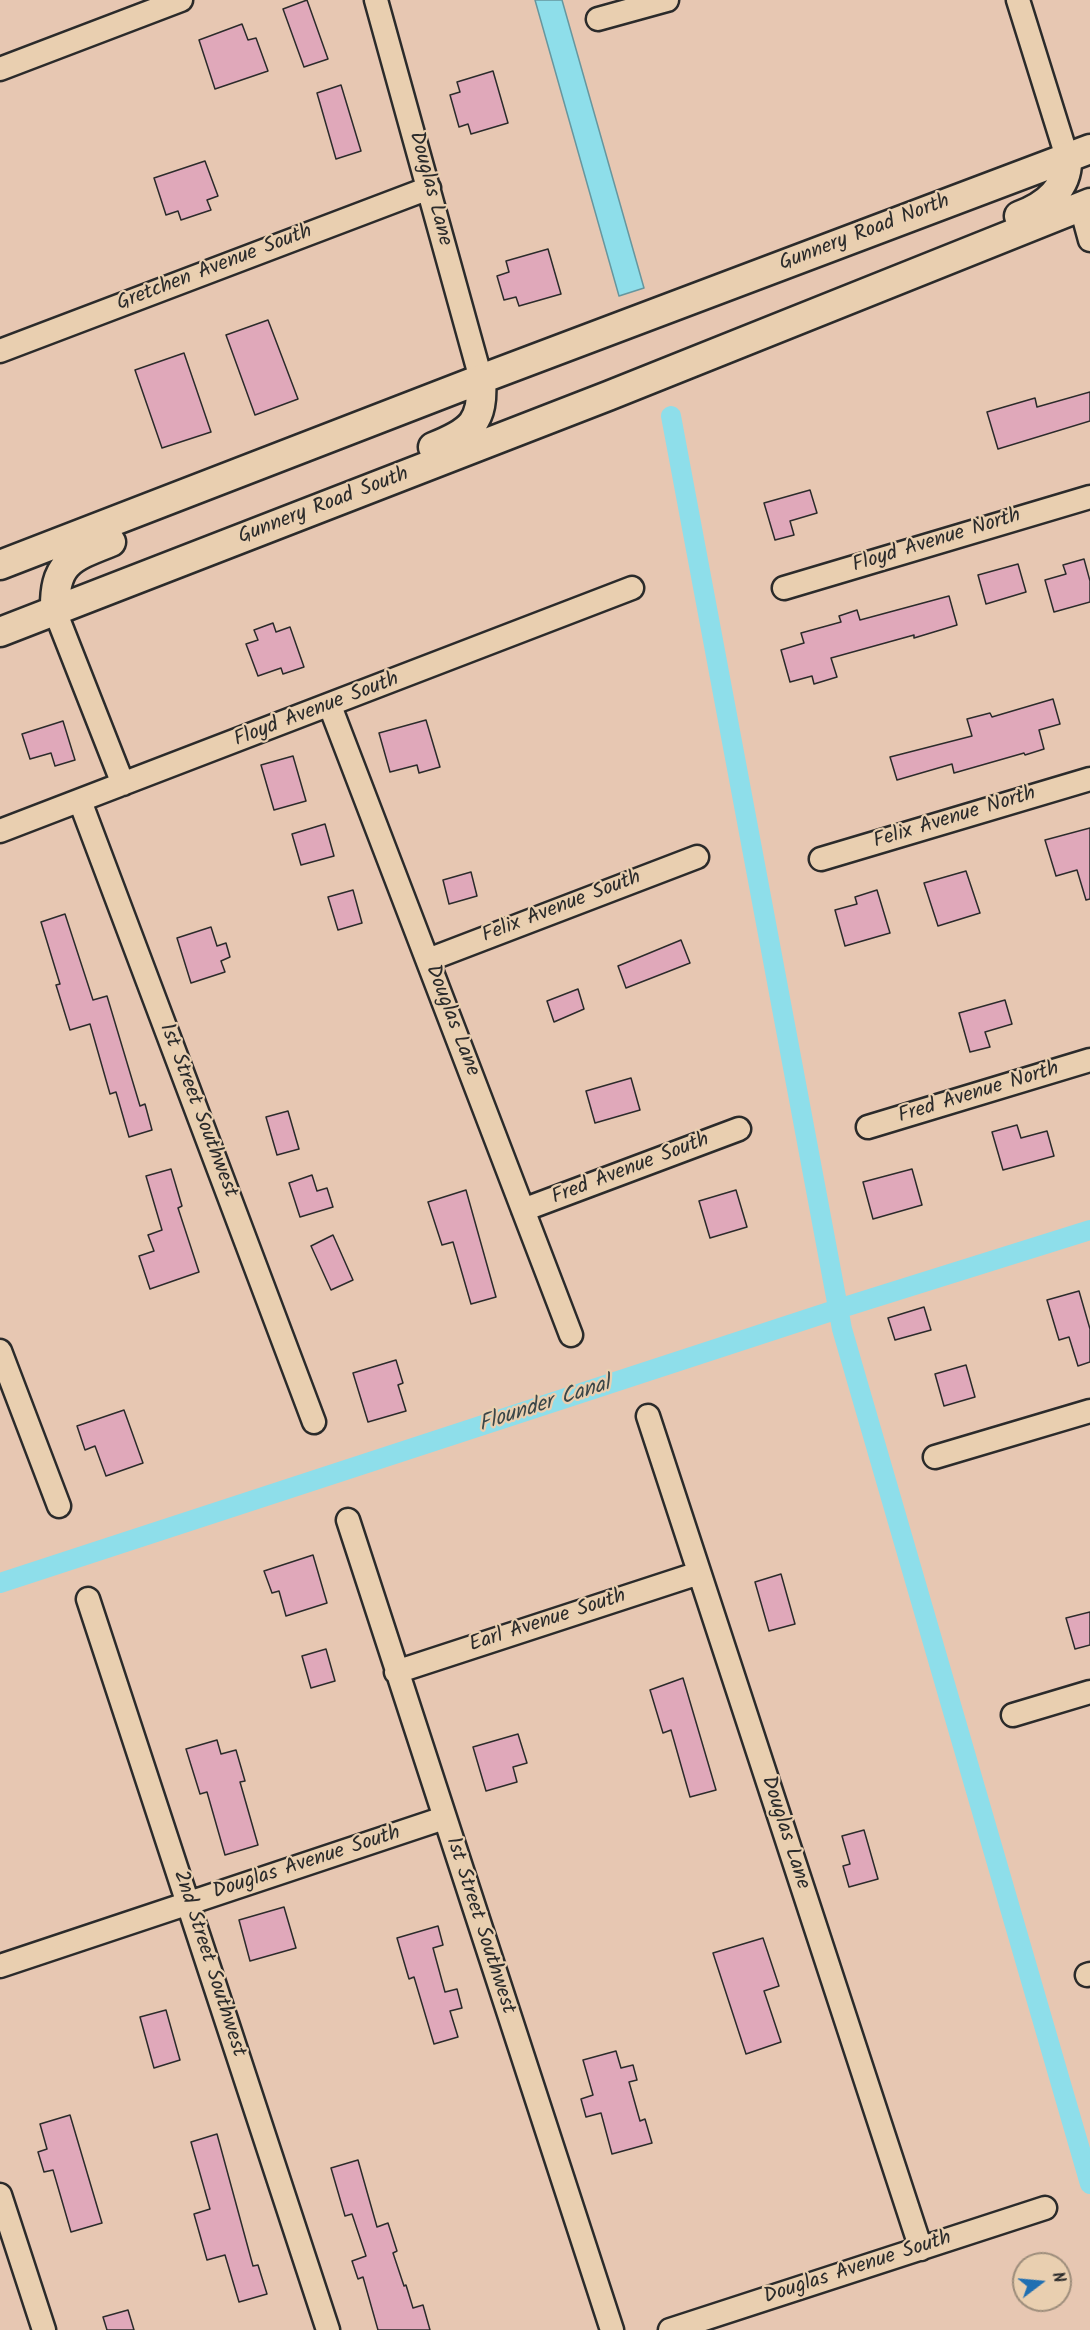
<!DOCTYPE html>
<style>
body{margin:0}
#map{position:relative;width:1090px;height:2330px;overflow:hidden;background:#e7c7b2;font-family:Kalam,sans-serif}
canvas{display:block}
.north{position:absolute;left:1012px;top:2252px;width:60px;height:60px;box-sizing:border-box;background:#e9cfb0;border:2px solid #9d8d7b;border-radius:50%;rotate:74deg;font-size:16px;font-weight:700;line-height:24px;text-align:center;color:#2b2b2b}
.north::after{content:'';display:block;margin:auto;width:21px;height:27px;background:#1f6fb2;clip-path:polygon(50% 0,100% 100%,50% 72%,0 100%)}
</style>
<div id="map">
<canvas width="1090" height="2330"></canvas>
<div class="north">N</div>
</div>
<script>
const g = document.querySelector('canvas').getContext('2d');
g.lineJoin = 'round';
function fill(path, color) { g.fillStyle = color; g.fill(path, 'evenodd'); }
function stroke(path, color, width, dash) { g.strokeStyle = color; g.lineWidth = width; g.lineCap = dash ? 'butt' : 'round'; g.setLineDash(dash || []); g.stroke(path); }
function label(font, color, halo, rows, align = 'center') {
  g.font = font + ' Kalam,sans-serif'; g.lineWidth = 4.5; g.setLineDash([]); g.textBaseline = 'middle'; g.strokeStyle = halo; g.fillStyle = color; for (const [text, x, y, turn = 0] of rows) {
    g.save(); g.translate(x, y); g.rotate((+turn || 0) * Math.PI / 180); g.textAlign = isNaN(turn) ? turn : align; if (halo) g.strokeText(text, 0, 0); g.fillText(text, 0, 0); g.restore();
  }
}
const water = new Path2D(`
 M535,0H562L644,288L619,296Z`);
fill(water, '#8edeea');
stroke(water, '#66969e', 1.5);
stroke(new Path2D(`
 M671,416L842,1329L1090,2184
 M0,1583L838,1309L1090,1230`), '#8edeea', 20);
const building = new Path2D(`
 M307,0L328,59L304,67L283,9Z
 M242,24L248,40L256,38L268,71L215,89L199,40Z
 M493,71L508,123L471,134L468,124L459,127L450,95L460,92L457,82Z
 M341,85L361,151L336,159L317,93Z
 M205,161L218,196L207,200L211,210L181,220L178,211L166,215L154,178Z
 M548,249L561,294L519,306L516,297L504,300L497,276L509,272L506,261Z
 M268,320L298,399L255,415L226,335Z
 M184,353L211,432L162,448L135,370Z
 M1090,392V421L998,449L987,412L1035,398L1037,407Z
 M810,490L817,513L790,521L794,535L775,540L764,503Z
 M1084,559L1090,581V602L1054,612L1045,580L1066,574L1063,565Z
 M1018,564L1026,592L986,604L978,575Z
 M949,596L957,625L914,638V635L831,658L837,677L814,684L812,676L790,682L781,650L804,643L801,633L841,622L839,616L857,610L860,620Z
 M273,623L276,632L290,627L304,667L283,674L281,668L258,676L246,644L258,640L254,630Z
 M1053,699L1060,724L1039,730L1044,749L1025,755L1024,753L954,773L952,764L897,780L890,757L972,736L967,719L990,713L992,717Z
 M426,720L440,767L419,773L417,765L390,772L379,733Z
 M63,721L75,760L55,766L51,753L30,759L22,734Z
 M293,756L306,801L274,810L261,765Z
 M325,824L334,856L301,865L292,834Z
 M1090,828V899L1086,900L1077,870L1056,876L1045,840Z
 M966,871L980,913L938,926L924,883Z
 M471,872L477,896L449,904L443,880Z
 M353,890L362,923L338,930L328,897Z
 M877,890L890,933L845,946L835,910L857,904L855,897Z
 M65,914L93,1000L107,996L140,1106L145,1104L152,1130L129,1137L116,1092L110,1094L90,1024L70,1030L56,985L60,984L41,922Z
 M211,927L217,946L226,943L230,957L221,961L225,972L191,983L177,938Z
 M681,940L690,963L626,988L618,966Z
 M578,989L584,1009L554,1022L547,1001Z
 M1005,1000L1012,1024L985,1032L990,1047L970,1052L959,1013Z
 M631,1078L640,1110L595,1123L586,1091Z
 M288,1111L299,1149L277,1155L266,1117Z
 M1017,1125L1021,1138L1047,1131L1054,1156L1003,1170L992,1132Z
 M171,1169L182,1206L178,1208L199,1272L150,1289L139,1256L154,1251L148,1235L162,1230L146,1176Z
 M912,1169L922,1205L873,1219L863,1182Z
 M312,1175L317,1191L327,1188L333,1207L300,1217L289,1183Z
 M466,1190L496,1297L471,1304L453,1242L442,1245L428,1202Z
 M736,1190L747,1227L710,1238L699,1201Z
 M333,1235L353,1280L331,1290L311,1246Z
 M1079,1291L1090,1329V1362L1078,1366L1069,1337L1059,1340L1047,1300Z
 M924,1307L931,1330L895,1340L888,1318Z
 M396,1360L403,1383L398,1385L406,1411L368,1422L353,1373Z
 M966,1365L975,1397L944,1406L935,1374Z
 M124,1410L143,1463L106,1476L95,1446L85,1450L77,1426Z
 M313,1555L327,1603L286,1616L279,1591L272,1593L264,1571Z
 M781,1574L795,1624L769,1631L755,1582Z
 M1090,1612V1645L1075,1649L1066,1618Z
 M326,1649L335,1681L311,1688L302,1656Z
 M683,1678L716,1790L690,1797L671,1730L663,1733L650,1690Z
 M518,1734L527,1763L513,1767L517,1782L486,1791L473,1747Z
 M217,1740L221,1754L236,1750L245,1781L240,1782L258,1845L225,1855L207,1792L200,1794L186,1749Z
 M864,1830L878,1879L849,1887L843,1866L850,1864L842,1836Z
 M284,1907L296,1948L250,1961L239,1920Z
 M438,1926L443,1945L433,1948L445,1992L457,1989L462,2008L450,2011L458,2037L434,2044L414,1977L409,1979L397,1938Z
 M763,1938L779,1986L764,1991L781,2042L746,2054L713,1953Z
 M166,2010L180,2060L154,2068L140,2017Z
 M616,2051L621,2068L633,2065L637,2080L629,2082L640,2121L645,2119L652,2143L612,2154L601,2113L586,2117L581,2099L593,2095L583,2060Z
 M70,2115L102,2223L71,2232L53,2170L44,2172L38,2152L47,2149L40,2124Z
 M217,2134L253,2266L258,2265L267,2294L239,2302L225,2255L207,2260L194,2214L210,2209L191,2142Z
 M358,2160L377,2227L388,2223L397,2251L393,2253L404,2286L406,2285L413,2308L423,2305L430,2330H378L363,2277L358,2279L352,2261L366,2256L352,2214L345,2216L331,2168Z
 M128,2310L134,2330H107L103,2317Z`);
fill(building, '#e0a8ba');
stroke(building, '#2b2b2b', 1.5);
const minor = new Path2D(`
 M376,0L481,379
 M1018,0L1067,157
 M598,19L667,0
 M0,69L181,0
 M1081,207L1090,240
 M0,351L429,188
 M784,588L1090,497
 M55,611L123,784
 M330,706L571,1335
 M80,801L314,1422
 M0,831L632,588
 M821,859L1090,779
 M428,960L697,857
 M868,1127L1090,1060
 M523,1210L739,1129
 M0,1351L59,1506
 M648,1416L921,2249
 M935,1457L1090,1411
 M348,1520L612,2330
 M88,1599L328,2330
 M396,1672L699,1573
 M1013,1715L1090,1692
 M0,1966L444,1818
 M1087,1975L1090,1974
 M0,2195L44,2330
 M670,2330L1045,2208`);
const major = new Path2D(`
 M1019,216C1046,206 1069,188 1067,157
 M433,447C471,432 484,422 481,379
 M0,565L481,379L1090,149
 M55,611C54,563 70,558 111,542
 M0,632L608,396L1090,203`);
stroke(minor, '#2b2b2b', 27);
stroke(major, '#2b2b2b', 33);
stroke(minor, '#e9cfb0', 22);
stroke(major, '#e9cfb0', 28);
label('21px', '#2b2b2b', '#e9cfb0', [
 ["Douglas Lane",429,189,75],
 ["Gunnery Road North",865,234,-21],
 ["Gretchen Avenue South",215,269,-21],
 ["Gunnery Road South",324,507,-21],
 ["Floyd Avenue North",937,542,-17],
 ["Floyd Avenue South",317,711,-21],
 ["Felix Avenue North",955,819,-17],
 ["Felix Avenue South",562,908,-21],
 ["Douglas Lane",451,1021,69],
 ["Fred Avenue North",979,1094,-17],
 ["1st Street Southwest",197,1111,69],
 ["Fred Avenue South",631,1170,-21],
 ["Earl Avenue South",548,1622,-18],
 ["Douglas Lane",784,1833,72],
 ["Douglas Avenue South",307,1864,-18],
 ["1st Street Southwest",479,1926,72],
 ["2nd Street Southwest",208,1964,72],
 ["Douglas Avenue South",858,2269,-18]
]);
label('italic 22px', '#3a4648', '#e9cfb0', [
 ["Flounder Canal",545,1406,-18]
]);
</script>
